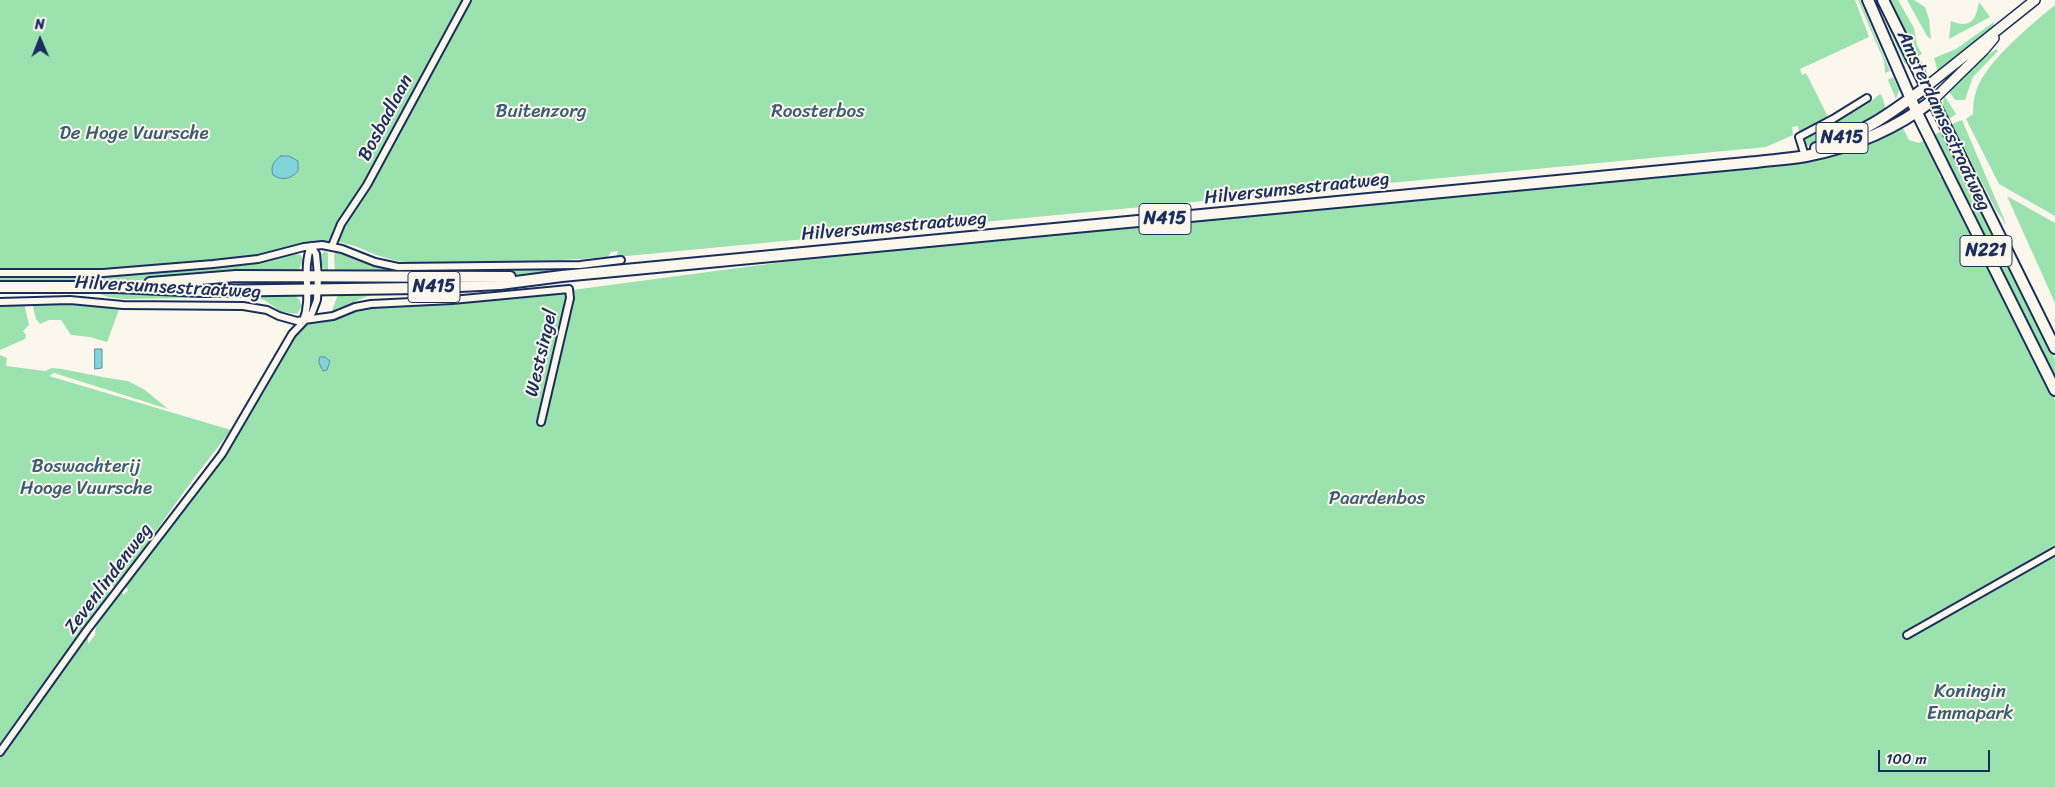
<!DOCTYPE html>
<style>
body{margin:0}
#map{position:relative;width:2055px;height:787px;overflow:hidden;background:#fbf7ec;font-family:Sriracha,sans-serif}
canvas{display:block}
.north{position:absolute;left:15px;top:15px;width:50px;height:50px;-webkit-text-stroke:4px #fbf7ec;paint-order:stroke;rotate:359deg;font-size:14px;font-weight:700;line-height:20px;text-align:center;color:#1b2f5e}
.north::after{content:'';display:block;margin:auto;width:18px;height:22px;background:#1b2f5e;clip-path:polygon(50% 0,100% 100%,50% 72%,0 100%)}
.scale{position:absolute;left:1878px;top:750px;width:112px;height:22px;box-sizing:border-box;border:2px solid #1b2f5e;border-top:0;padding-left:6px;font-size:15px;line-height:18px;white-space:nowrap;color:#1b2f5e;-webkit-text-stroke:4px #fbf7ec;paint-order:stroke}
</style>
<div id="map">
<canvas width="2055" height="787"></canvas>
<div class="north">N</div>
<div class="scale">100 m</div>
</div>
<script>
const g = document.querySelector('canvas').getContext('2d');
g.lineJoin = 'round';
function fill(path, color) { g.fillStyle = color; g.fill(path, 'evenodd'); }
function stroke(path, color, width, dash) { g.strokeStyle = color; g.lineWidth = width; g.lineCap = dash ? 'butt' : 'round'; g.setLineDash(dash || []); g.stroke(path); }
function label(font, color, halo, rows, align = 'center') {
  g.font = font + ' Sriracha,sans-serif'; g.lineWidth = 4; g.setLineDash([]); g.textBaseline = 'middle'; g.strokeStyle = halo; g.fillStyle = color; for (const [text, x, y, turn = 0] of rows) {
    g.save(); g.translate(x, y); g.rotate((+turn || 0) * Math.PI / 180); g.textAlign = isNaN(turn) ? turn : align; if (halo) g.strokeText(text, 0, 0); g.fillText(text, 0, 0); g.restore();
  }
}
fill(new Path2D(`
 M0,0H1855L1869,37L1800,69L1802,75L1806,73L1828,117L1799,132L1798,126L1792,127L1793,135L1766,147L1390,183L1384,173H1377L1383,184L616,257L618,251L611,252L608,257C544,262 480,263 416,263L397,261L376,255L355,246L335,241L301,245L254,257L204,262L114,269L0,270Z
 M1858,0H1860L1890,71L1885,73L1884,61Z
 M1876,0H1880L1910,61L1905,64Z
 M1886,0H1898L1914,28L1917,45L1922,54L1916,57Z
 M1907,0H1914L1925,7L1929,19L1931,39L1927,36Z
 M1979,2L1990,17L1949,39L1951,21C1971,29 1976,20 1979,2Z
 M2055,5V216L1999,184L1966,119L1973,114C1973,104 1974,94 1979,84C1991,58 2033,23 2055,5Z
 M1994,22L1993,28L1938,72L1934,58L1956,49Z
 M1996,49L1998,51L1973,77L1965,100H1955L1948,90L1965,72Z
 M1893,77L1899,90L1896,99L1888,80Z
 M1880,94L1882,96L1886,110L1851,128L1804,147L1802,141L1866,105Z
 M1944,95L1956,114L1949,119L1943,106Z
 M1962,120L2007,226L1995,208L1952,124Z
 M1903,128L1909,140L1919,143L1926,139L1940,177H1946L2041,365L2055,400V787H0V757L88,636V644L95,635L96,625L121,592L124,595L128,590L125,586L264,392L295,335L304,324L334,319L359,309L372,306L420,304V306L427,305L428,303L572,290L874,250L1843,152Z
 M1942,131C1979,208 2018,283 2055,359V379L1934,135Z
 M2007,196L2055,223V303Z
 M325,251L328,253V272L321,266L319,256Z
 M339,251L383,267L412,270H546L608,265L607,268L531,274L475,276L335,273L334,254Z
 M290,253L301,255L303,261L299,269L288,273L251,270L200,276L108,282L0,283V276C97,275 196,277 290,253Z
 M91,291L289,292L299,299L302,306L297,314L282,312L264,300L252,297L125,299L108,297Z
 M375,293L332,311L338,294Z
 M0,303H24L29,325L23,331L26,335L25,339L0,350Z
 M32,303H93L120,307L107,342L90,337L71,335L61,320H49L40,324L36,319Z
 M0,355L7,358L6,366L45,371L52,368L62,369L108,378L128,381L145,390L168,409L54,373L49,376L231,430L191,482L115,588L112,585L107,590L110,593L0,746Z`), '#9be2af');
const water = new Path2D(`
 M281,156H289L298,161V171C291,179 282,181 273,175C270,167 274,160 281,156Z
 M95,349H102V368L95,369Z
 M320,357H325L330,361L327,370L323,371L319,363Z`);
fill(water, '#82d3da');
stroke(water, '#5991a8', 1);
const street = new Path2D(`
 M1805,156L1799,137L1833,119L1867,98
 M332,246L341,224L367,185L467,0
 M0,273H103L213,264L258,259L304,247L322,245L342,249L375,262L398,267L580,265L621,260
 M0,302L70,300L123,305L243,306L267,310L279,316L297,321L333,316L355,307L371,304L452,300L569,289L570,298L541,422
 M303,321C313,297 301,270 311,246
 M1907,635L2055,551
 M0,752L87,630L222,454L292,334L312,313L317,300L318,276L316,254L311,246`);
const secondary = new Path2D(`
 M1926,87L2035,0
 M1933,100L1984,50L1994,38`);
const primary = new Path2D(`
 M1868,0L1917,113L2055,390
 M1883,0L2055,348
 M1816,148C1857,138 1894,111 1926,87
 M150,283L236,276L510,277
 M0,287H117L203,291L420,288L500,284L562,276L1756,162C1772,160 1790,159 1806,156C1853,147 1896,129 1933,100`);
stroke(street, '#1b2f5e', 10);
stroke(secondary, '#1b2f5e', 12);
stroke(primary, '#1b2f5e', 14);
stroke(street, '#fbf7ec', 6);
stroke(secondary, '#fbf7ec', 9);
stroke(primary, '#fbf7ec', 10);
for (const [x, y, w] of [
 [1842,138,52],
 [1165,219,52],
 [1986,251,52],
 [434,287,52]
]) { const box = new Path2D(); box.roundRect(x - w / 2, y - 15.5, w, 31, 4); g.fillStyle = '#fbf7ec'; g.fill(box); stroke(box, '#1b2f5e', 1); }
label('bold 18px', '#1b2f5e', null, [
 ["N415",1842,138],
 ["N415",1165,219],
 ["N221",1986,251],
 ["N415",434,287]
]);
label('19px', '#3b5c72', '#fbf7ec', [
 ["Buitenzorg",541,112],
 ["Roosterbos",818,112],
 ["De Hoge Vuursche",134,134],
 ["Boswachterij",86,467],
 ["Hooge Vuursche",86,489],
 ["Paardenbos",1377,499],
 ["Koningin",1970,692],
 ["Emmapark",1970,714]
]);
label('19px', '#1b2f5e', '#fbf7ec', [
 ["Bosbadlaan",386,118,-62],
 ["Amsterdamsestraatweg",1943,121,65],
 ["Hilversumsestraatweg",1297,189,-6],
 ["Hilversumsestraatweg",894,227,-5],
 ["Hilversumsestraatweg",168,288,3],
 ["Westsingel",542,353,-77],
 ["Zevenlindenweg",109,579,-53]
]);
</script>
